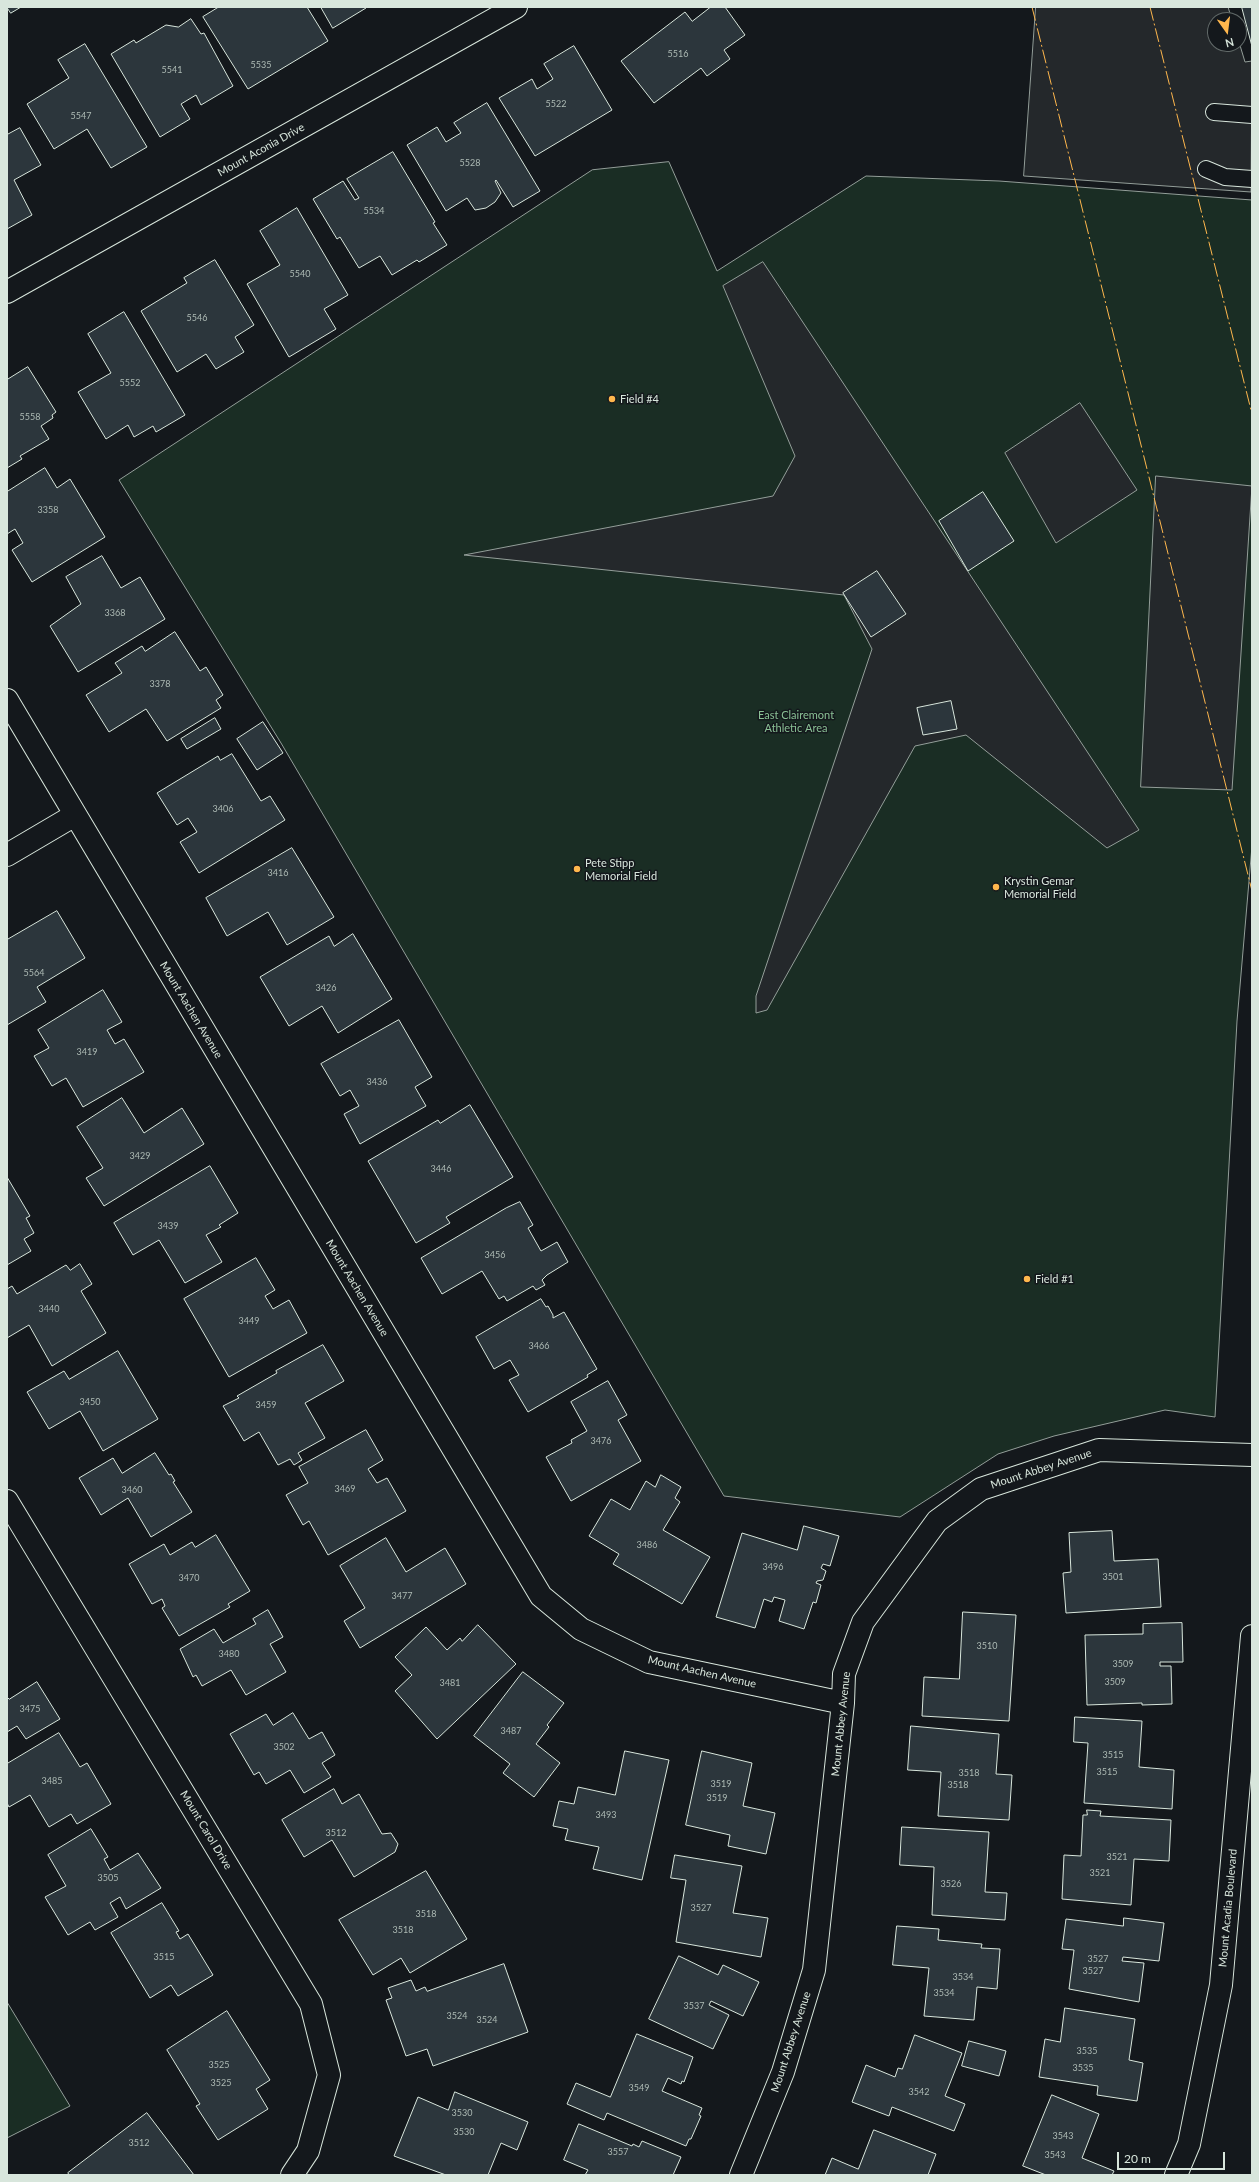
<!DOCTYPE html>
<style>
body{margin:0}
#map{position:relative;width:1259px;height:2182px;overflow:hidden;background:#14181c;font-family:Lato,sans-serif}
canvas{display:block}
.frame{position:absolute;inset:0;border:8px solid #d8e6dc;pointer-events:none}
.north{position:absolute;left:1207px;top:12px;width:40px;height:40px;box-sizing:border-box;background:#14181c;border:1px solid #626a69;border-radius:50%;rotate:166deg;font-size:11px;font-weight:700;line-height:16px;text-align:center;color:#d8e6dc}
.north::after{content:'';display:block;margin:auto;width:14px;height:18px;background:#ffb74d;clip-path:polygon(50% 0,100% 100%,50% 72%,0 100%)}
.scale{position:absolute;left:1117px;top:2152px;width:108px;height:18px;box-sizing:border-box;border:2px solid #d8e6dc;border-top:0;padding-left:5px;font-size:12px;line-height:14px;white-space:nowrap;color:#d8e6dc;-webkit-text-stroke:3px #14181c;paint-order:stroke}
</style>
<div id="map">
<canvas width="1259" height="2182"></canvas>
<div class="frame"></div>
<div class="north">N</div>
<div class="scale">20 m</div>
</div>
<script>
const g = document.querySelector('canvas').getContext('2d');
g.lineJoin = 'round';
function fill(path, color) { g.fillStyle = color; g.fill(path, 'evenodd'); }
function stroke(path, color, width, dash) { g.strokeStyle = color; g.lineWidth = width; g.lineCap = dash ? 'butt' : 'round'; g.setLineDash(dash || []); g.stroke(path); }
function label(font, color, halo, rows, align = 'center') {
  g.font = font + ' Lato,sans-serif'; g.lineWidth = 3; g.setLineDash([]); g.textBaseline = 'middle'; g.strokeStyle = halo; g.fillStyle = color; for (const [text, x, y, turn = 0] of rows) {
    g.save(); g.translate(x, y); g.rotate((+turn || 0) * Math.PI / 180); g.textAlign = isNaN(turn) ? turn : align; if (halo) g.strokeText(text, 0, 0); g.fillText(text, 0, 0); g.restore();
  }
}
const green = new Path2D(`
 M669,162L717,271L866,176L999,181L1252,200V846L1237,1021L1215,1417L1165,1410L1054,1436L998,1454L900,1517L724,1496L281,743L119,480L592,170Z
 M7,2002L70,2106L7,2138Z`);
fill(green, '#1a2d24');
stroke(green, '#939e99', 1);
const parking = new Path2D(`
 M1036,7H1228L1232,20H1215V44H1239V42L1245,62L1252,61L1251,192L1024,176Z
 M763,262L1139,830L1107,848L966,735L915,746L767,1010L756,1013V996L872,649L844,595L464,555L773,496L795,456L723,286Z
 M1080,403L1137,490L1056,543L1005,453Z
 M1156,476L1252,486L1232,790L1141,787Z`);
fill(parking, '#24282b');
stroke(parking, '#939e99', 1);
const building = new Path2D(`
 M7,7H21L11,13Z
 M219,7H307L328,41L248,89L203,17Z
 M321,7H365L366,8L333,28Z
 M711,7H725L745,35L724,50L730,59L707,76L701,68L654,103L621,61L685,12L692,21Z
 M1242,7H1252V46Z
 M191,19L201,34L204,33L233,86L201,105L196,95L181,104L190,119L160,137L111,54L134,40L136,43L166,25L178,27Z
 M85,44L147,147L111,168L87,129L54,149L27,104L69,78L58,60Z
 M574,46L612,110L535,156L499,98L532,79L537,89L553,79L544,64Z
 M487,103L540,191L513,207L496,180L495,181L501,193L495,202L486,208L475,210L467,198L446,211L407,145L437,127L446,142L461,133L454,123Z
 M20,128L41,165L14,180L32,215L7,229V135Z
 M393,152L435,222L433,223L447,245L419,262L417,260L392,275L380,256L359,268L340,237L337,239L313,199L343,181L355,200L359,198L347,179Z
 M297,208L348,295L324,309L336,329L289,357L247,284L280,265L260,231Z
 M215,260L254,325L235,337L244,352L216,369L206,354L177,372L141,311L187,283L184,278Z
 M124,312L185,415L156,432L153,426L134,437L128,425L106,439L78,392L111,373L88,334Z
 M28,367L56,412L52,415L53,418L41,426L49,439L20,456L22,459L7,468V380Z
 M45,468L57,488L70,479L105,537L32,582L12,550L23,543L15,529L7,534V492Z
 M983,492L1014,541L968,571L939,521Z
 M102,556L121,588L140,577L165,619L78,672L50,626L81,604L66,577Z
 M877,571L906,614L871,637L843,593Z
 M175,632L200,671L206,667L223,695L216,700L221,708L167,741L146,709L109,732L86,695L122,673L115,663L142,646L145,651Z
 M951,701L957,729L923,735L917,708Z
 M215,718L221,729L187,749L181,739Z
 M263,722L283,753L257,770L237,739Z
 M232,754L261,801L270,796L285,820L199,873L180,842L197,832L188,818L177,825L157,793L218,756L220,760Z
 M292,848L334,917L287,945L268,912L227,936L206,898Z
 M57,911L85,958L37,987L46,1002L7,1025V940Z
 M353,934L392,999L338,1033L322,1006L289,1026L260,977L329,936L334,946Z
 M103,990L122,1022L107,1030L115,1044L124,1039L144,1072L83,1107L66,1078L52,1086L34,1056L49,1048L38,1030Z
 M399,1020L432,1077L415,1087L426,1106L360,1144L344,1114L359,1106L350,1090L340,1096L321,1064Z
 M122,1098L144,1133L182,1108L204,1144L104,1206L86,1178L103,1168L77,1127Z
 M470,1105L513,1177L446,1217L450,1223L416,1243L368,1161L438,1120L440,1123Z
 M210,1166L238,1213L219,1225L221,1227L206,1235L222,1262L185,1283L159,1240L133,1255L114,1223Z
 M7,1177L30,1216L26,1218L34,1233L24,1239L31,1251L7,1265Z
 M520,1202L533,1225L528,1228L541,1251L557,1242L568,1262L547,1275L542,1280L545,1285L536,1290L533,1286L507,1301L504,1296L499,1299L482,1271L442,1294L421,1258L506,1208Z
 M256,1258L275,1290L265,1296L273,1309L289,1300L307,1333L229,1377L184,1299Z
 M80,1264L92,1284L81,1291L106,1333L52,1366L29,1325L7,1338V1289L12,1286L17,1294L66,1265L70,1270Z
 M541,1299L546,1307L548,1306L553,1315V1318L564,1312L597,1369L587,1375L588,1377L528,1412L509,1380L519,1375L510,1360L494,1369L476,1337Z
 M323,1345L344,1381L305,1403L325,1438L298,1453L302,1460L294,1465L290,1459L278,1465L259,1432L244,1441L223,1406L239,1398L237,1396L277,1373L276,1371Z
 M118,1351L158,1419L103,1451L80,1411L49,1429L27,1392L64,1371L69,1379Z
 M608,1381L627,1415L618,1420L641,1461L571,1501L546,1457L572,1443L571,1440L587,1431L571,1402Z
 M366,1430L383,1460L368,1469L377,1483L387,1478L406,1511L328,1555L309,1521L303,1525L286,1495L308,1483L299,1467Z
 M155,1453L169,1475L171,1474L175,1481L173,1482L192,1512L151,1537L128,1498L101,1515L79,1478L113,1458L122,1473Z
 M661,1475L681,1487L675,1498L680,1502L663,1530L710,1557L682,1604L613,1564L619,1554L589,1536L611,1499L630,1510L646,1481L655,1487Z
 M804,1526L839,1536L830,1566L823,1564L821,1568L826,1571L823,1580L817,1581L816,1583L821,1585L816,1603L813,1602L804,1629L779,1621L785,1600L774,1597L772,1602L764,1599L755,1628L716,1617L742,1533L797,1550Z
 M1112,1531L1114,1561L1158,1559L1161,1607L1066,1613L1063,1573L1071,1572L1069,1533Z
 M216,1535L250,1591L228,1604L230,1607L179,1636L162,1608L165,1606L162,1599L152,1604L129,1564L164,1544L170,1555L192,1542L195,1547Z
 M386,1538L406,1572L445,1548L466,1584L360,1648L344,1621L365,1608L340,1566Z
 M268,1610L283,1637L270,1644L286,1672L246,1695L231,1670L202,1686L196,1675L193,1677L180,1649L214,1629L223,1643L256,1624L253,1619Z
 M963,1612L1016,1615L1009,1721L922,1716L924,1677L959,1679Z
 M1182,1623L1183,1662H1160V1666H1171L1172,1704L1142,1705V1703L1087,1705L1085,1635L1143,1634V1624Z
 M478,1625L516,1664L437,1739L395,1691L412,1675L395,1657L426,1627L447,1650L460,1638L462,1641Z
 M523,1672L564,1703L547,1725L549,1727L536,1744L560,1763L534,1797L503,1773L510,1764L474,1736Z
 M37,1682L60,1719L26,1739L17,1726L7,1732V1697L9,1699Z
 M293,1713L309,1739L322,1732L335,1755L322,1763L331,1777L304,1793L290,1770L266,1784L259,1772L254,1775L230,1734L266,1714L273,1725Z
 M1075,1717L1142,1721L1139,1767L1174,1770L1172,1809L1084,1803L1088,1743L1074,1742Z
 M911,1726L999,1734L996,1774L1012,1775L1009,1820L938,1816L941,1772L908,1770Z
 M59,1733L80,1767L87,1763L111,1804L77,1824L71,1814L49,1827L30,1795L9,1807L7,1803V1764Z
 M625,1751L669,1760L642,1880L593,1869L599,1847L565,1840L568,1829L553,1826L559,1801L574,1804L578,1787L615,1795Z
 M702,1751L752,1763L743,1806L775,1813L766,1854L728,1846L730,1835L686,1825Z
 M334,1789L342,1804L359,1794L382,1834L391,1833L398,1844L395,1852L354,1877L332,1840L304,1857L282,1820Z
 M1087,1810L1101,1811L1100,1816L1171,1820L1169,1861L1134,1859L1131,1905L1062,1899L1064,1855L1081,1856L1083,1815H1087Z
 M902,1827L989,1832L985,1892L1007,1893L1005,1920L932,1915L934,1867L900,1865Z
 M91,1829L108,1857L104,1859L110,1870L138,1853L161,1888L126,1909L120,1897L110,1903L118,1917L95,1930L90,1922L68,1935L45,1897L66,1886L48,1855Z
 M675,1855L742,1866L733,1913L768,1918L761,1957L676,1942L686,1880L671,1878Z
 M426,1871L467,1939L410,1973L401,1958L373,1975L339,1920Z
 M162,1903L179,1931L176,1932L180,1939L188,1934L213,1975L178,1996L171,1985L150,1998L111,1933Z
 M1124,1918L1164,1923L1159,1961L1123,1957L1122,1961L1144,1963L1139,2002L1069,1989L1074,1950L1062,1949L1066,1919L1123,1926Z
 M897,1926L939,1929L938,1940L982,1944L981,1948L1000,1949L997,1989L977,1987L974,2020L924,2016L929,1968L893,1965Z
 M679,1956L718,1975L723,1965L759,1982L743,2016L711,2001L709,2005L729,2015L713,2049L649,2019Z
 M504,1964L528,2032L433,2066L427,2049L406,2056L386,2000L392,1998L388,1988L411,1980L416,1991L425,1987L427,1991Z
 M1065,2008L1135,2019L1129,2060L1143,2063L1137,2101L1097,2095L1098,2086L1039,2077L1045,2039L1060,2042Z
 M227,2011L270,2080L256,2089L268,2109L218,2140L196,2106L200,2104L167,2050Z
 M637,2034L693,2057L684,2082L682,2081L681,2084L668,2078L662,2091L702,2108L699,2115L701,2116L691,2139H689L686,2146L607,2113L604,2120L567,2104L576,2083L610,2097Z
 M915,2035L962,2053L945,2096L965,2104L954,2131L892,2107L889,2116L852,2102L866,2065L895,2077L898,2068L902,2069Z
 M969,2041L1006,2051L999,2076L962,2066Z
 M455,2092L528,2122L517,2150L501,2143L488,2175H446L394,2156L418,2097L448,2110Z
 M1052,2095L1099,2114L1082,2158L1114,2171L1112,2175H1046L1023,2166Z
 M147,2113L194,2175H69L68,2173Z
 M579,2124L632,2146L633,2144L639,2147L642,2141L681,2157L673,2175H585L588,2170L564,2160Z
 M874,2130L936,2154L928,2175H825L832,2158L858,2169Z`);
fill(building, '#2c363c');
stroke(building, '#d8e6dc', 1);
const service = new Path2D(`
 M1214,112L1252,115
 M1206,169L1225,177L1252,179`);
const minor = new Path2D(`
 M7,292L516,7
 M7,700L541,1596L581,1629L649,1662L843,1703
 M7,855L75,815
 M7,1501L311,2004L329,2075L308,2151L292,2175
 M741,2175L783,2072L814,1970L843,1703L844,1674L863,1622L937,1521L981,1489L1099,1450L1252,1455`);
const secondary = new Path2D(`
 M1176,2175L1189,2144L1221,1985L1252,1636`);
stroke(service, '#d8e6dc', 18);
stroke(minor, '#d8e6dc', 24);
stroke(secondary, '#d8e6dc', 24);
stroke(service, '#14181c', 16);
stroke(minor, '#14181c', 22);
stroke(secondary, '#14181c', 22);
stroke(new Path2D(`
 M1032,7L1252,891
 M1150,7L1252,414`), '#ffb74d', 1, [14, 3, 2, 3]);
for (const [x, y, r, color] of [
 [612,399,4,"#ffb74d"],
 [577,869,4,"#ffb74d"],
 [996,887,4,"#ffb74d"],
 [1027,1279,4,"#ffb74d"]
]) { const dot = new Path2D(); dot.arc(x, y, r, 0, 2 * Math.PI); g.fillStyle = color; g.fill(dot); stroke(dot, '#14181c', 1.5); }
label('9px', '#adbab4', null, [
 ["5516",678,54],
 ["5535",261,65],
 ["5541",172,70],
 ["5522",556,104],
 ["5547",81,116],
 ["5528",470,163],
 ["5534",374,211],
 ["5540",300,274],
 ["5546",197,318],
 ["5552",130,383],
 ["5558",30,417],
 ["3358",48,510],
 ["3368",115,613],
 ["3378",160,684],
 ["3406",223,809],
 ["3416",278,873],
 ["5564",34,973],
 ["3426",326,988],
 ["3419",87,1052],
 ["3436",377,1082],
 ["3429",140,1156],
 ["3446",441,1169],
 ["3439",168,1226],
 ["3456",495,1255],
 ["3440",49,1309],
 ["3449",249,1321],
 ["3466",539,1346],
 ["3450",90,1402],
 ["3459",266,1405],
 ["3476",601,1441],
 ["3469",345,1489],
 ["3460",132,1490],
 ["3486",647,1545],
 ["3496",773,1567],
 ["3501",1113,1577],
 ["3470",189,1578],
 ["3477",402,1596],
 ["3510",987,1646],
 ["3480",229,1654],
 ["3509",1123,1664],
 ["3509",1115,1682],
 ["3481",450,1683],
 ["3475",30,1709],
 ["3487",511,1731],
 ["3502",284,1747],
 ["3515",1113,1755],
 ["3515",1107,1772],
 ["3518",969,1773],
 ["3485",52,1781],
 ["3519",721,1784],
 ["3518",958,1785],
 ["3519",717,1798],
 ["3493",606,1815],
 ["3512",336,1833],
 ["3521",1117,1857],
 ["3521",1100,1873],
 ["3505",108,1878],
 ["3526",951,1884],
 ["3527",701,1908],
 ["3518",426,1914],
 ["3518",403,1930],
 ["3515",164,1957],
 ["3527",1098,1959],
 ["3527",1093,1971],
 ["3534",963,1977],
 ["3534",944,1993],
 ["3537",694,2006],
 ["3524",457,2016],
 ["3524",487,2020],
 ["3535",1087,2051],
 ["3525",219,2065],
 ["3535",1083,2068],
 ["3525",221,2083],
 ["3549",639,2088],
 ["3542",919,2092],
 ["3530",462,2113],
 ["3530",464,2132],
 ["3543",1063,2136],
 ["3512",139,2143],
 ["3557",618,2152],
 ["3543",1055,2155]
]);
label('11px', '#d8e6dc', '#14181c', [
 ["Mount Aconia Drive",261,150,-29],
 ["Mount Aachen Avenue",191,1010,59],
 ["Mount Aachen Avenue",357,1288,59],
 ["Mount Abbey Avenue",1041,1469,-18],
 ["Mount Aachen Avenue",702,1672,13],
 ["Mount Abbey Avenue",841,1724,-84],
 ["Mount Carol Drive",206,1830,59],
 ["Mount Acadia Boulevard",1228,1908,-85],
 ["Mount Abbey Avenue",791,2042,-72]
]);
label('11px', '#d8e6dc', '#14181c', [
 ["Field #4",620,399],
 ["Pete Stipp",585,863],
 ["Memorial Field",585,876],
 ["Krystin Gemar",1004,881],
 ["Memorial Field",1004,894],
 ["Field #1",1035,1279]
], 'left');
label('11px', '#8ac095', '#14181c', [
 ["East Clairemont",796,715],
 ["Athletic Area",796,728]
]);
</script>
